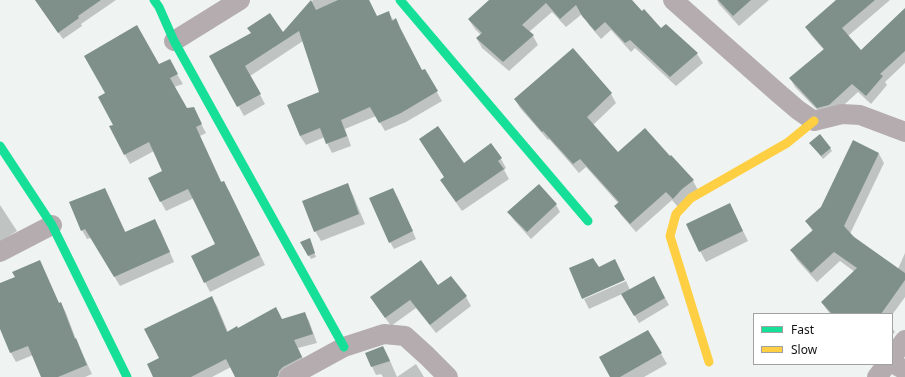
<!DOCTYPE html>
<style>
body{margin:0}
#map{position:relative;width:905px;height:377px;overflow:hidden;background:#eff4f2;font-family:"Noto Sans",sans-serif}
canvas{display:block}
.legend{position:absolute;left:753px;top:313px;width:140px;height:52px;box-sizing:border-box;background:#fff;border:1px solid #a0a1a0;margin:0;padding:5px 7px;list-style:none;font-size:12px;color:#111312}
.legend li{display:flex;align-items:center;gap:8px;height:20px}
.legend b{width:20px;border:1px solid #a0a1a0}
</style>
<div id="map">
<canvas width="905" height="377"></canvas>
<ul class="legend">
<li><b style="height:5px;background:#16e098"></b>Fast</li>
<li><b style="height:5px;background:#ffcf43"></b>Slow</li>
</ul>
</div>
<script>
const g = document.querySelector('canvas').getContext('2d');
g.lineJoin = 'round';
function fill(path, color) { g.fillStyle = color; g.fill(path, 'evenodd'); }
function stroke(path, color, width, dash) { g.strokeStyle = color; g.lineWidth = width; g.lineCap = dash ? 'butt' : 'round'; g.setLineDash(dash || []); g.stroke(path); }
fill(new Path2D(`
 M35,0H116L81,24L82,26L63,39Z
 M313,0H369L377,17L388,12L394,21L396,19L422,71L424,70L442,101L406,122L385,131L376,116L345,129L351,146L332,153L327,143L325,137L306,145L300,136L288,106L321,92L303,41L250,76L265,104L244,116L211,56L282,34Z
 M491,0H631L641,12L661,29L666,25L697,54L703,63L676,86L635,48L631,52L611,30L601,39L589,25L582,14L566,27L552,12L529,32L533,36L538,45L509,71L482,48L477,39L481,35L475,29L469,20Z
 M717,0H769L739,26L719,4Z
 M835,0H890L848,36L861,52L905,10V63L885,82L887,85L871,104L858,92L834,114L823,116L795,87L790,78L824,50L811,35L806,27L836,1Z
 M169,61L183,84L174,87L187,109L198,118L206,133L200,136L222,183L229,191L265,265L210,292L192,256L216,244L194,198L166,211L161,202L164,171L154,151L130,164L110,127L114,125L159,65Z
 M611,94L616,103L593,125L618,154L671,157L693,181L698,190L678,207L672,200L636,232L621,215L615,206L618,203L586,167L579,173L549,139L548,140L520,108L515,99Z
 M853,142L879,154L884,163L850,234L898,269L905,253V297L892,315V314H830L822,303L855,272L840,261L817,282L797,260L792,251L813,232L806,221L821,207Z
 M813,146L830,148L832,151L823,159Z
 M501,159L506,168L504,170L509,179L462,211L447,190L442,180L464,164Z
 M347,184L353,195L365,224L321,241L315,231Z
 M105,189L110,199L126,233L160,229L174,262L120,286L91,238L87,239L82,230Z
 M397,196L416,239L394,249L390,242Z
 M0,205L17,231L0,242Z
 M556,205L560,212L531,239L513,219L509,212Z
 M735,215L748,241L706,262L700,251Z
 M301,242L311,243L316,257L311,259Z
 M451,277L466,297L471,306L436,333L416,308L391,326L377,306L438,286Z
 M626,281L630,290L658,285L669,305L639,323L622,294L589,309L584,299Z
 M0,284L59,304L61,303L66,313L77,342L92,374L85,377H42L33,355L16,362L11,353L0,326Z
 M212,298L217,306L228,332L282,320L304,313L309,321L317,343L298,348L306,365L286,377H236L231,367L212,377H154L161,359Z
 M892,328L895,332L892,335Z
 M648,331L667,364L644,377H611Z
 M383,347L388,356L397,377L416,364L424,377H383L381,374L376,375L366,354Z`), '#0003');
fill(new Path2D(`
 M35,0H101L78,16L79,18L58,33Z
 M311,0L316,10L338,0H369L377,16L389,11L392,21L396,18L400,28L422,70L425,69L438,91L401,113L379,123L370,107L341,120L347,136L326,144L320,128L300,136L287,105L319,92L299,31L245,66L261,94L237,107L209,56L251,33L247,28L270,13L283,32Z
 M489,0H632L642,11L644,9L661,28L666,24L698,53L670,77L630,40L625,43L605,22L595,31L582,16L576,5L560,19L546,3L522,25L534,35L503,62L476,38L482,33L468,19Z
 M718,0H751L733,16Z
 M836,0H875L842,28L861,50L905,8V51L880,74L883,76L866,96L852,84L829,105L817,108L789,78L824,49L805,27Z
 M137,25L159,64L170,59L178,74L170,78L187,108L194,107L202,124L196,127L221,182L224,181L260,255L204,283L191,256L215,244L188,189L160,202L148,178L162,171L149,142L124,155L109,126L113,125L98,97L105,93L84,56Z
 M573,48L612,93L587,117L618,152L645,128L670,156L671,155L694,180L682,189L673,199L666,192L630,224L614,206L619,202L580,159L573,164L543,131L542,132L514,99Z
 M438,126L464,163L491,143L502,158L498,161L504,169L456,202L440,180L444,177L419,139Z
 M820,134L831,148L821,156L809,143Z
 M853,140L879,153L844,226L854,237L905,273V280L881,314H832L821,302L857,268L834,252L811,273L790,250L813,230L805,221L821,207Z
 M348,183L359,214L314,232L302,201Z
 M539,184L557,204L527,232L507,212Z
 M105,188L125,232L155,219L170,252L114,277L85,229L81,231L69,202Z
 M393,188L413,231L389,243L369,198Z
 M730,203L743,231L699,252L686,224Z
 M310,238L315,253L308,256L300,242Z
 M593,258L599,267L615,259L625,280L582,299L569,268Z
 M40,260L59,303L61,302L75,339L76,338L87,365L58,377H41L28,346L10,353L0,329V283L15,277L12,272Z
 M421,260L438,285L451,276L467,296L430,325L410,300L385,318L370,297Z
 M654,276L665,298L634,316L621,294Z
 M212,296L227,332L237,326L238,328L276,307L282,319L305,312L313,334L294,340L302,357L283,367L279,371L278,376L276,377H235L226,359L191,377H153L147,364L159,358L144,329Z
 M648,330L662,353L620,377H610L599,357Z
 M383,346L390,361L371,367L365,353Z`), '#7f908a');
stroke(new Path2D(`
 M673,0L777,92L798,110L814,121L842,114L860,115L905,132
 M174,41L240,0
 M0,252L52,225
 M892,357L905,340
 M892,363L905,370
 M289,377L344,347L384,334L405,336L427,356L448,377
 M877,377L887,364`), '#b4acaf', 20);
stroke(new Path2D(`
 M154,0L159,7L174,41L344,347
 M400,0L588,221
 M0,146L52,225L127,377`), '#16e098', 9);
stroke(new Path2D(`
 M709,362L670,236L676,214L691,198L787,143L814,121`), '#ffcf43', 9);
</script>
